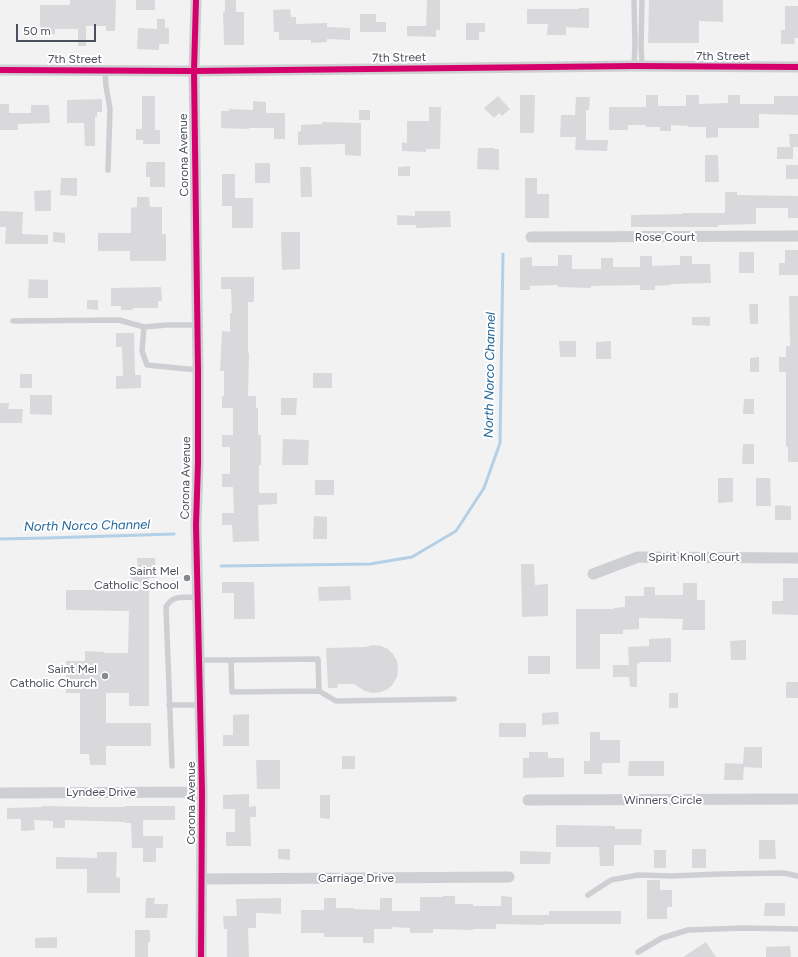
<!DOCTYPE html>
<style>
body{margin:0}
#map{position:relative;width:798px;height:957px;overflow:hidden;background:#f2f2f2;font-family:Figtree,sans-serif}
canvas{display:block}
.scale{position:absolute;left:16px;top:24px;width:80px;height:18px;box-sizing:border-box;border:2px solid #4b505c;border-top:0;padding-left:5px;font-size:12px;line-height:14px;white-space:nowrap;color:#4b505c;-webkit-text-stroke:3px #fff;paint-order:stroke}
</style>
<div id="map">
<canvas width="798" height="957"></canvas>
<div class="scale">50 m</div>
</div>
<script>
const g = document.querySelector('canvas').getContext('2d');
g.lineJoin = 'round';
function stroke(path, color, width, dash) { g.strokeStyle = color; g.lineWidth = width; g.lineCap = dash ? 'butt' : 'round'; g.setLineDash(dash || []); g.stroke(path); }
function fill(path, color) { g.fillStyle = color; g.fill(path, 'evenodd'); }
function label(font, color, halo, rows, align = 'center') {
  g.font = font + ' Figtree,sans-serif'; g.lineWidth = 4; g.setLineDash([]); g.textBaseline = 'middle'; g.strokeStyle = halo; g.fillStyle = color; for (const [text, x, y, turn = 0] of rows) {
    g.save(); g.translate(x, y); g.rotate((+turn || 0) * Math.PI / 180); g.textAlign = isNaN(turn) ? turn : align; if (halo) g.strokeText(text, 0, 0); g.fillText(text, 0, 0); g.restore();
  }
}
stroke(new Path2D(`
 M0,539L47,538L174,534
 M221,566L370,564L412,557L456,531L484,488L500,443L503,254`), '#b3d0e7', 3);
fill(new Path2D(`
 M70,0H116L115,31H106V26H86V46H78V29H55V34H40V5H70Z
 M136,0H155V10H136Z
 M225,0H236V12H244V45H224L223,12H225Z
 M427,0H440V30H436V37L407,36V26H426Z
 M649,0H723V22L699,21V43H648Z
 M785,6H798V38H794L795,44H781V30H785Z
 M579,8H589V28L566,27V35H547L548,24H527V9H579Z
 M290,9L291,17H296V24L327,23V27L350,28V40L327,39V42L311,43V40H279V32H274L273,10Z
 M360,14H376V22H386V32H360Z
 M157,19H165V28H169V44H159V50L137,49L138,28L157,29Z
 M466,23H485V32H479V40H466Z
 M520,95H535L534,133H520Z
 M646,95H658V106H686V95H699V104L728,103V95H740V104H774V96H798V115L759,114V128H718V137L706,138V127H688V126L671,125V131H660V127H646V125H628V130H609V107H646Z
 M142,96H155V130H160V144H143V140H136V129H142Z
 M498,96L510,109L502,116L499,113L494,118L484,108Z
 M576,97H590L589,110H586V140H608L607,151L575,150L576,137H560L561,115H575Z
 M102,99V112H97V117H95V146H85L84,123H67V100Z
 M253,101L266,102V113H285V139H274V128H249V129L221,128V111H229V109L253,110Z
 M0,104H9V113H31V105H49L50,123L18,124V130H0Z
 M429,107H441L440,149H426V152L402,151V142L407,143V121H429Z
 M359,110H370V120H359Z
 M322,122L361,123V156L345,155V144L298,145V132L301,131V125L322,124Z
 M789,134H798V147H793V159H777V147H790Z
 M478,148H494V149H499V170L477,169Z
 M705,155H718L719,182H705Z
 M146,162H165V187H150V177H146Z
 M255,163H270V183H255Z
 M786,165H798V179H786Z
 M410,166V176H398V167Z
 M300,167H311L312,197H301Z
 M222,174H235V198H253V228H232V206H222Z
 M61,178H77V196L60,195Z
 M525,178H537V194H549V218H525Z
 M51,190V211H35L34,191Z
 M725,192H737V195L798,196V218H788V208H756V224L718,225V227H631V215L682,214V213H725Z
 M137,197H149L150,207H162V234H166V261H130V251H98V233H131V208L137,207Z
 M0,211L23,212L22,234L48,235V244H5L6,227H0Z
 M415,211H450L451,227L416,228V225H397V215L415,216Z
 M53,232L65,233V243L53,242Z
 M281,232H300V269L282,270Z
 M785,250H798V275H779V263H785Z
 M739,252H754V273H739Z
 M558,255H572V269H601V258H613V267H640V256H652V266L680,265V256H692V264H710L711,283L671,284V285L655,286V290H640V285L591,286V288L558,287V285L530,286V290H520V258L532,257V266H558Z
 M221,277H254V302H248V353H249L248,396H256V408H258V435H261V465H259V493H277V504L258,505L259,541L233,542L232,525H222V513H234L233,487H222V474H230V447H222V435H233V408H222V396H224V371H220L222,331L230,332V313H232L231,289H221Z
 M29,279L48,280V298H28Z
 M161,287L162,301H158V308H132L133,310H121V306H111V288Z
 M789,296H798V462H788V447H786V372H779V357H786V346H790Z
 M87,300H98V310L87,309Z
 M749,304H758V324H750Z
 M692,317H710V326L692,325Z
 M116,333H134L135,375H141V388L116,389V376H123L122,347H116Z
 M559,341H576V357H560Z
 M611,341V359H596V342Z
 M759,357V372H750V358Z
 M313,373H332V388H313Z
 M20,374H32V388H20Z
 M30,395H52V415L30,414Z
 M281,398H297L296,415H281Z
 M744,399H754V414H743Z
 M0,403H9L8,409H23L22,423H0Z
 M283,439L309,440L308,465H282Z
 M743,444H754V464H742Z
 M718,478H733V502L718,503Z
 M756,478H770L771,506H756Z
 M315,480H334V495H315Z
 M775,505L791,506V520H775Z
 M314,516L327,517V539H313Z
 M137,558H155L156,578H149V706H129V693H106V723H151V746H106V765H90L89,754H80V693H66V661H85V651L104,652V653H128L129,611L66,610V590H131V572H138Z
 M521,564H534L535,585L548,584V616L522,617Z
 M783,578H798V615L772,614V601H783Z
 M222,582H254L255,619H234V593H222Z
 M683,583H697V600H705V630H682L683,619L639,618V629L623,630V634H600V669H576V609H614V608L625,607V596H644V587H655V595H683Z
 M350,586L351,600L319,601L318,587Z
 M671,638V662H640V663L637,664V687H630L629,677H613V665H629L628,647L649,646V639Z
 M746,640V660H731L730,641Z
 M373,645L381,646L388,649L393,654L397,661L398,669L397,677L393,684L388,689L381,692L373,693L365,691L354,684H338L337,688H328L326,648L365,647Z
 M528,656H550V674H528Z
 M786,682H798V698H786Z
 M669,693H678V708H669Z
 M558,712L559,724L542,725V713Z
 M249,714V746H223V735H233V715Z
 M499,723H526V737H499Z
 M590,732H600V740H620V763H602V774H584V761H590Z
 M744,747H762V768L744,767L743,780H724L725,763L743,764Z
 M529,752H548V758H564V777L523,778V758H529Z
 M342,756H355V769H342Z
 M256,760H280V789H257Z
 M629,761H664V776H628Z
 M249,794V807L256,806V817H250L251,846H226V832H235V809H223V795Z
 M320,795H330V819L320,818Z
 M42,806L97,807H125V806H175V820H143V836H163V848H156V862H143V848H132L131,823H125V822L65,820V828H53V821L34,820L35,830L21,831V819H7V808L42,807Z
 M556,825L615,826V829H642L641,845H614V866H600L599,847H556Z
 M759,840H775L776,859H759Z
 M278,849H290V860L278,859Z
 M692,849H706V868H692Z
 M654,850H666V868H654Z
 M520,851L551,852L550,864H520Z
 M97,852H117L116,877L120,878V893H87V869H56V857L97,858Z
 M647,880H660V890H672V907H667V919H647Z
 M443,896H455V904H473V906H501V896L512,897V915H549V911H621V924H544V925L496,924V929H473V930L433,929V933H410V928L392,927V929H374V943H363V937H325L324,936V933H301V910H324V898H336V908H354V909L380,910V898H392V911H420V897H443Z
 M146,898H155L154,904H168L167,918H145Z
 M281,898V914L256,913V928H248L249,957H227V929H224L223,916H237L236,899Z
 M765,903H785V916H764Z
 M135,930H150V942H148V957H135Z
 M57,937V948H35V938Z
 M706,942L716,957H683Z
 M790,946L791,957H766V947Z`), '#d9d9db');
stroke(new Path2D(`
 M634,0L635,44L634,66
 M642,0L641,46L642,66
 M105,70L106,86L110,109L108,170
 M13,321L119,320L144,327
 M197,325H167L144,327L142,351L147,365L198,370
 M199,660H231L232,692L319,691L336,701L454,699
 M231,660L318,659L319,691
 M169,705H200
 M172,766L166,607C173,594 184,598 197,597
 M588,895L611,880L638,875L672,876L721,874L784,873L798,876
 M638,952L662,938L688,930L744,928L798,929`), '#cdcfd2', 5.5);
stroke(new Path2D(`
 M196,0L194,71L198,370V463L196,525L202,792L201,957
 M0,70L194,71L634,66L798,67
 M531,237L798,236
 M593,574L638,557L798,558
 M0,793L202,792
 M528,800L798,799
 M202,879L509,877`), '#cdcfd2', 11);
stroke(new Path2D(`
 M196,0L194,71L198,370V463L196,525L202,792L201,957
 M0,70L194,71L634,66L798,67`), '#d6006c', 6);
for (const [x, y, r, color] of [
 [187,578,4,"#858990"],
 [105,676,4,"#858990"]
]) { const dot = new Path2D(); dot.arc(x, y, r, 0, 2 * Math.PI); g.fillStyle = color; g.fill(dot); stroke(dot, '#fff', 1.5); }
label('12px', '#4b505c', '#fff', [
 ["7th Street",723,56],
 ["7th Street",399,58,-1],
 ["7th Street",75,59],
 ["Corona Avenue",184,155,-91],
 ["Rose Court",665,237],
 ["Corona Avenue",186,478,-89],
 ["Spirit Knoll Court",694,557],
 ["Lyndee Drive",101,792],
 ["Winners Circle",663,800],
 ["Corona Avenue",191,803,-90],
 ["Carriage Drive",356,878]
]);
label('12px', '#4b505c', '#fff', [
 ["Saint Mel",179,571],
 ["Catholic School",179,585],
 ["Saint Mel",97,669],
 ["Catholic Church",97,683]
], 'right');
label('italic 13px', '#1e659b', '#fff', [
 ["North Norco Channel",490,375,-89],
 ["North Norco Channel",87,526,-1]
]);
</script>
